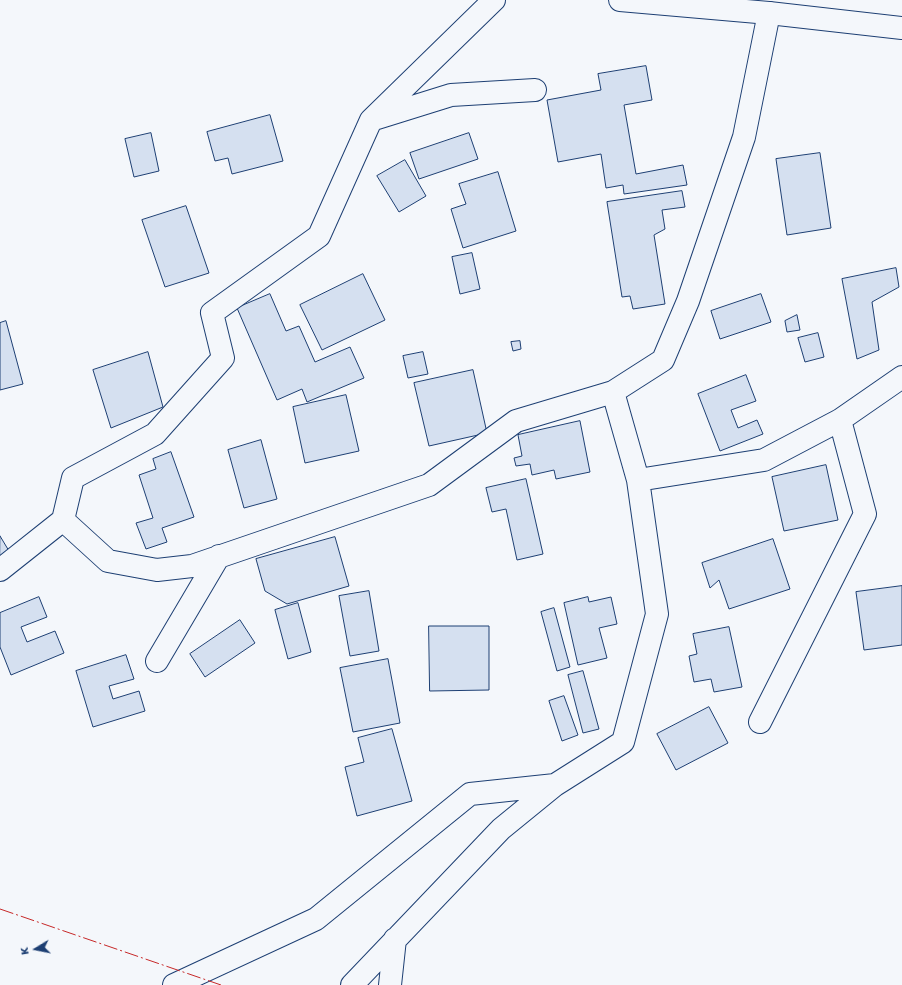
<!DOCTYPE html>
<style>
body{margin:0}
#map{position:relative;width:902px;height:985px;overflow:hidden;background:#f4f7fb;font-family:Poppins,sans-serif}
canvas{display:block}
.north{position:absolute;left:16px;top:929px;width:40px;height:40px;-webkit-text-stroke:3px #f4f7fb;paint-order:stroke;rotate:260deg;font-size:11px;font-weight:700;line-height:16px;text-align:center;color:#1d3f73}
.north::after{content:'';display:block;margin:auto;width:14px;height:18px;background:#1d3f73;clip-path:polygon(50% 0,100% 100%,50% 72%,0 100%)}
</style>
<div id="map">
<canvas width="902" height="985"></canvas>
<div class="north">K</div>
</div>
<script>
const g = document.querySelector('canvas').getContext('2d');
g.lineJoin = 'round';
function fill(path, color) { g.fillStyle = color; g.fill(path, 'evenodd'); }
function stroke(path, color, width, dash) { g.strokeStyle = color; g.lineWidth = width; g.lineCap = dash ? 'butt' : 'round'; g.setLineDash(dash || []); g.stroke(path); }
const building = new Path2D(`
 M646,66L652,100L624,105L636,174L683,165L687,185L624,194L623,185L606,188L601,154L558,162L547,100L601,90L598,74Z
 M270,115L283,161L232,174L228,158L215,161L207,132Z
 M151,133L159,171L134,177L125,139Z
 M469,133L478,159L419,179L410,153Z
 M820,153L831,228L787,235L776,159Z
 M405,160L426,196L399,212L377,176Z
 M498,172L516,231L463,248L451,209L466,204L459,184Z
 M682,191L685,207L662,210L665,229L654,235L665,304L633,309L630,296L622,297L607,202Z
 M186,206L209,273L165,287L142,220Z
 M472,253L480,289L460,294L452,257Z
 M896,268L899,287L872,302L879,350L857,359L842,279Z
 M363,274L385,320L322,350L300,305Z
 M270,294L286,331L299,326L315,362L350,347L364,378L307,402L302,389L277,400L237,308Z
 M761,294L771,322L720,339L711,311Z
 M797,315L800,330L787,332L785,321Z
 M6,321L23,384L0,390V323Z
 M818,333L824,357L805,362L798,338Z
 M520,341L521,349L513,351L511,342Z
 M148,352L163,407L111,428L93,370Z
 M423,352L428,374L408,378L403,356Z
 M473,370L487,433L429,446L414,383Z
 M746,375L756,401L731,410L738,428L757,420L763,434L720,451L698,394Z
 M346,395L359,451L305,463L293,407Z
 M580,421L590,472L556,479L554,470L532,475L530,464L516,466L514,458L522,456L518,435Z
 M261,440L277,499L244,508L228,450Z
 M171,452L194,517L162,528L167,542L146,549L136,523L153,518L139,475L156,469L153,459Z
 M826,465L838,520L784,531L772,477Z
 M526,479L543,554L517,560L506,509L492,512L486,488Z
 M0,536L9,551L0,556Z
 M335,537L349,586L287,604L265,591L256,559Z
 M773,539L790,589L729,609L719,580L710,588L702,563Z
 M902,586V645L864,650L856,592Z
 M369,591L379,651L350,656L339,596Z
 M39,597L47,617L21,627L27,642L55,631L64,653L11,675L0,647V613Z
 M588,597L589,602L611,597L617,624L599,628L607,658L578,665L564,603Z
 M298,603L311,652L288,659L275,610Z
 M554,608L570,667L557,671L541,612Z
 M240,620L255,643L205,677L190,654Z
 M429,626H489V690L430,691Z
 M729,627L742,687L714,692L711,679L694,682L689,656L697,654L693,634Z
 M126,655L134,679L109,686L113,699L139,691L145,711L93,727L76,671Z
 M388,659L400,723L353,732L340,668Z
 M583,671L599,729L583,733L568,675Z
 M564,696L578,735L562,741L549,701Z
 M709,707L728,743L676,770L657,734Z
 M392,729L412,801L357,816L345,767L364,762L358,738Z`);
fill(building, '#d5e0f0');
stroke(building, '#1d3f73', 1);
const minor = new Path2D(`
 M374,119L451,95L535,90
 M613,392L638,480L764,460L840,420L902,377
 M63,520L108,561L157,570L192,566L429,485L516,421L613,392L663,360L688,301L744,137L769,13
 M0,570L63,520L73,478L155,434L223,358L212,313L319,236L371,120L494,0
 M157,661L219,556
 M760,722L865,514L840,420
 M174,985L316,919L470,794L555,785
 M352,985L501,829L555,785L623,742L657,614L638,480
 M390,985L395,939`);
const major = new Path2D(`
 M620,0L769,13L902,28`);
stroke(minor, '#1d3f73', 24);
stroke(major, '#1d3f73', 24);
stroke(minor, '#f4f7fb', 22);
stroke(major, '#f4f7fb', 22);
stroke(new Path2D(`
 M0,909L221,985`), '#c62828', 1, [14, 3, 2, 3]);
</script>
